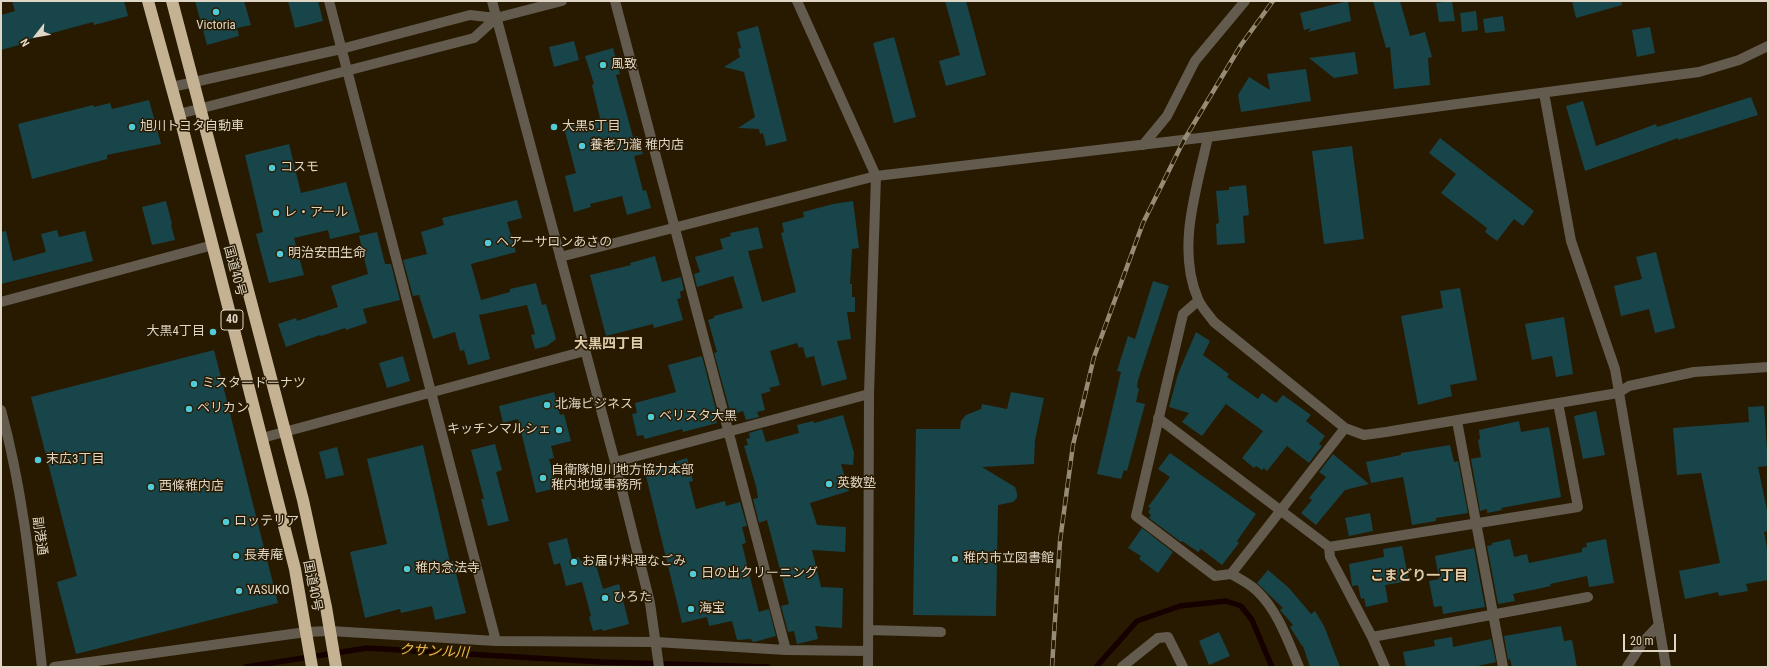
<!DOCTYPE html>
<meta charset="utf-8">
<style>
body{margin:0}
#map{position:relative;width:1769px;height:668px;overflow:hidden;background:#281a00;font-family:"Roboto Condensed",sans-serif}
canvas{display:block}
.frame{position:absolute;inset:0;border:2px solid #dfd6c5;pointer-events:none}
.north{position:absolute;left:16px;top:16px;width:40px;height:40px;-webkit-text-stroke:3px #281a00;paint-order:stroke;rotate:239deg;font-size:11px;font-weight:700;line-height:16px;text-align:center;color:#dfd6c5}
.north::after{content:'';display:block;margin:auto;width:14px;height:18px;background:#dfd6c5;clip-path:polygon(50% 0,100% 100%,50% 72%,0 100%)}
.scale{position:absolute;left:1623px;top:634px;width:53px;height:18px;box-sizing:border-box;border:2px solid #dfd6c5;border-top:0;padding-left:5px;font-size:12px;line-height:14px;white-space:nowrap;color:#dfd6c5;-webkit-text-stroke:3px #281a00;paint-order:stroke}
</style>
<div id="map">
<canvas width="1769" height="668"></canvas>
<div class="frame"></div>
<div class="north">N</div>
<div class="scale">20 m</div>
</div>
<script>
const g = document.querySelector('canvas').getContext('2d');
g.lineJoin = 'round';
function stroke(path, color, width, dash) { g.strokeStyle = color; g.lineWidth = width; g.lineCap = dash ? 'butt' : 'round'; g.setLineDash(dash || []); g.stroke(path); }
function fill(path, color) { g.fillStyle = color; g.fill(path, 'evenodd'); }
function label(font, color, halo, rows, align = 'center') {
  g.font = font + ' "Roboto Condensed","Noto Sans JP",sans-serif'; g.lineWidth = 3; g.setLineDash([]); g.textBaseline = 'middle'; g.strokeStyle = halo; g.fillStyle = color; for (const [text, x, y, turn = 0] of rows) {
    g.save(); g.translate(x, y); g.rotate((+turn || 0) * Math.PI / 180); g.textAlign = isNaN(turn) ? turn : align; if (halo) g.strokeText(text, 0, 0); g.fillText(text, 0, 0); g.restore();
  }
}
stroke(new Path2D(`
 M246,667L367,648L601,662L768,667
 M1096,667L1137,621L1180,606L1226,601L1241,606L1252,620L1272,667`), '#160000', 5.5);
fill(new Path2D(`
 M12,1H124L128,16L94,25L93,22L19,42V45L1,50V15L15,11Z
 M195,1H244L251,25L237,28L239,36L207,45Z
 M288,1H318L323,21L295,28Z
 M945,1H966L986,75L946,86L939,61L960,55Z
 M1348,1L1351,21L1308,32L1311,28L1304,30L1300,13Z
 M1373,1H1400L1410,36L1425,32L1432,57L1428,58L1430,85L1394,89L1390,47L1386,48Z
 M1452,1L1455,21L1439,22L1436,3Z
 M1572,1H1621L1622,5L1576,18Z
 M1476,11L1478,30L1462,32L1460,13Z
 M1503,16L1505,31L1485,33L1483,19Z
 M758,26L787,141L766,146L763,133L760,134L759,129L738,128L755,117L744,72L724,67L740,57L738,49L741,48L737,32Z
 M1650,27L1655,53L1637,57L1632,30Z
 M894,37L916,117L894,123L873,43Z
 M574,41L579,60L554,67L549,47Z
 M613,48L620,74L616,75L633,137L638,136L643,154L634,156L643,191L646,190L651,208L627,215L622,196L590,204L591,207L574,212L565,176L576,173L564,128L600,118L592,85L594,84L585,56Z
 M1355,52L1358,74L1334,78L1309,58Z
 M1306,69L1311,101L1241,112L1238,95L1249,77L1270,90L1267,74Z
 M1751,97L1758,115L1678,140V138L1585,171L1566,106L1583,101L1596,146L1656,124L1657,127Z
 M149,100L161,144L107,155V159L32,179L18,124L93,105L94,107L110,103L112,109Z
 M1440,138L1534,211L1523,226L1514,219L1497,241L1485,232L1487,228L1441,193L1456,174L1429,153Z
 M289,144L301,193L346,182L360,232L330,239L328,230L294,238L304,275L269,283L256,234L263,232L245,155Z
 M1352,146L1364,239L1324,244L1312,151Z
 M1246,185L1249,215L1243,216L1245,243L1217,245L1216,224L1219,223L1216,191L1229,190V187Z
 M517,200L522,218L507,222L516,252L471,264L481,300L510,292V289L536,283L542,305L546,304L556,339L547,346L535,349L531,335L535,334L527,305L479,315L490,359L468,365L464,350L460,351L455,332L433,339L419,295L413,296L403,260L427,254L421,232L444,225L442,218Z
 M166,201L172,224L171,225L175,240L152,245L142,207Z
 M853,201L859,248L852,249L850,284H852V297H855V312H847L851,339L837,341L847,379L822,386L814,356L806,358L803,347L799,348L797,343L770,351L780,385L769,388L771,391L761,394L765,410L757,412L759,417L746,420L743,411L731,415L714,353L717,352L708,320L714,318V316L743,308L733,276L697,287L694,274L700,272L695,257L723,249L720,239L731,236L730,233L758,227L763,248L748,251L762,302L796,292L781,233L784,232L782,223L804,217L803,212L833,204Z
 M57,230L59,237L85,231L93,261L1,284V232L6,231L13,261L46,252L41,234Z
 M377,232L385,264H391L400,300L363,309L367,323L346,330L345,328L321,336L320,335L286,347L278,324L296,318L297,321L338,307L331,286L368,274L359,236Z
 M1656,252L1675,328L1655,333L1649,309L1621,316L1614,286L1642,279L1636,257Z
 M655,256L662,282L681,277L684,290L680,292L681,298L677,299L683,320L654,328L653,324L606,336L590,275L631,265L630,263Z
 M1153,281L1169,286L1138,380L1137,388H1139L1136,402L1145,404L1127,471L1124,470L1121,479L1097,474L1121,372L1117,371L1128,336L1135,339Z
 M1460,288L1477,380L1450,385L1452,396L1418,405L1401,316L1443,308L1440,291Z
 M1564,317L1573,374L1556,377L1552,356L1532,360L1525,324Z
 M1196,332L1210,341L1203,355L1229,374L1227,377L1258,399L1262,393L1276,403L1283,395L1311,415L1306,421L1325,436L1319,444L1322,446L1309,463L1287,446L1267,471L1264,468L1262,470L1256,466L1254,468L1242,458L1263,431L1226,404L1202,436L1182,422L1189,413L1169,407L1178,374Z
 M214,350L278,603L76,654L57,582L77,576L31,397Z
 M403,356L410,381L387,388L379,363Z
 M702,356L718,418L716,419L717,423L683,432L682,429L645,439L643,435L637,436L632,414L637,413L635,403L676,392L668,365Z
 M554,392L560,415L564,414L571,441L551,446L554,458L549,459L555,480L550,482L552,489L536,493L518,419L503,423L499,406Z
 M1011,392L1044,398L1035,440L1034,464L982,467L1015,487L1017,493V498L1013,502L998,505L996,616L913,615L916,429H960L961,421L966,415L981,409L982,404L1007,409Z
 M1764,406L1768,466L1758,467L1768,515V531L1764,532L1768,554V580L1746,584L1748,591L1719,596L1718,592L1685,599L1679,571L1720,563L1701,473L1677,475L1673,428L1749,422L1748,407Z
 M1596,411L1605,455L1583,459L1574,416Z
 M843,415L854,453L853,465L841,464L849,491L810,503L817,525L846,527L845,552L812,550L821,587L843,588L842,628L815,626L818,639L797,644L794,631L788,632L781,606L789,604L767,520L759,523L753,499L758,498L756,486L744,446L748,445L746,439L750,438L749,433L762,429L766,442L799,433L797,425L813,421L814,423Z
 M1519,421L1521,432L1549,427L1561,497L1501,508L1502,510L1487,513V509L1480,511L1471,459L1481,457L1478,440L1480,439L1479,430Z
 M495,444L502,470L496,472L509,521L488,526L481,499H484L471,450Z
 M423,445L450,562L453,561L466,613L435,620L432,606L401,613L400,609L365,618L350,552L387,544L367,459Z
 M1450,445L1454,462L1458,461L1468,513L1436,518V521L1412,525L1403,477L1371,483L1366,462L1401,455V453Z
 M337,447L344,475L326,479L319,452Z
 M1170,453L1256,514L1237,541L1239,543L1222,565L1201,549L1198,552L1182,541L1181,542L1149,518L1151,515L1148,512L1151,508L1148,507L1170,477L1158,469Z
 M1333,454L1369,484L1345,490L1316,525L1301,513L1312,500L1309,498L1326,477L1319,472Z
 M687,458L693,481L689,482L696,509L725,501L726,506L740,502L747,526L742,527L746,543L742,544L751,581L759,612L769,609L776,636L754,642L752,641L751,639L737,640L732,621L709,626L707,617L682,623L645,472L671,465V463Z
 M1370,513L1373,531L1349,536L1345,518Z
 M1142,528L1173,552L1158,573L1139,559L1141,556L1128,548Z
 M567,538L572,559L579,557L580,561L594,558L603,589L619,584L629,624L603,631L602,629L593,631L589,617L591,616L582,582L566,586L560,563L554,565L548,543Z
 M1510,539L1514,557L1527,554L1529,563L1582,552V548L1587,547L1586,543L1606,539L1614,583L1589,587L1587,576L1550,584L1551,586L1513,594L1515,601L1498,604L1487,546L1492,545V543Z
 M1402,546L1409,581L1385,585L1388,602L1366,607L1364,598L1361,599L1358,585L1352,586L1349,564L1384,557L1383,549Z
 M1474,548L1485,607L1443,614L1442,606L1434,607L1429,581L1439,579L1435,556Z
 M1268,570L1289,588L1311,614L1315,611L1324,626L1340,667H1310L1303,646H1302L1290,627L1293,625L1280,610L1283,608L1257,583Z
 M1561,626L1564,641L1572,640L1577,667H1512L1510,659L1508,660L1504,636Z
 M1219,632L1230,656L1209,665L1199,641Z
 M1452,637L1453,647L1491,639L1496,662L1473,667H1406L1403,652L1435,646L1434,640Z`), '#18454a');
stroke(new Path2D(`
 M329,1L496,641
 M492,1L615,462L650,603L659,667
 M615,1L786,650
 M797,1L876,176L869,394L868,667
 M172,87L341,49L470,15L496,18L562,1
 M1544,93L1571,241L1615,369L1666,667
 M179,114L474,38L496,18
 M1208,137C1197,188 1176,248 1198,299C1201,307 1209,315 1214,322L1345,428L1364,435L1386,432L1618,393L1629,386L1694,372L1768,367
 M1143,145L1167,116L1195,61L1245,1
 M560,257L876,176L1208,137L1699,72L1739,60L1768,46
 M1198,301L1183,314L1136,516L1215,576L1231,574C1240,579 1250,584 1257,591C1278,611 1288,641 1299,667
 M1,302L213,245
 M1,410C24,494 32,581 42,667
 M1158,418L1329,547L1330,557L1372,637L1385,667
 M1457,421L1503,667
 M262,438L585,351
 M615,462L869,394
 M1329,547L1578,507L1558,403
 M1231,574L1345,428
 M868,630L941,632
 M1372,637L1588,597
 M54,667L306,632L330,631L496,641L656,642L786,650L868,651
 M1122,667L1158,638L1168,637L1183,667
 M1627,667L1643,642L1659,625`), '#625b4e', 10);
stroke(new Path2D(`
 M148,1L179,114L295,569L312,667
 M172,1L303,500L326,607L336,667`), '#c5b292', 12);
const rail = new Path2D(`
 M1052,667L1060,541L1073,445L1094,357L1143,223L1184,140L1241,45L1273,1`);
stroke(rail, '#968b76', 4.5);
stroke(rail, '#281a00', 3, [9]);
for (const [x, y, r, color] of [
 [216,12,4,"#52cbd9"],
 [603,65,4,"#52cbd9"],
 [132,127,4,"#52cbd9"],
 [554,127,4,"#52cbd9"],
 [582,146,4,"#52cbd9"],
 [272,168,4,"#52cbd9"],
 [276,213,4,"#52cbd9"],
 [488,243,4,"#52cbd9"],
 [280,254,4,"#52cbd9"],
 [213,332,4,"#52cbd9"],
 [194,384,4,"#52cbd9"],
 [547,405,4,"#52cbd9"],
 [189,409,4,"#52cbd9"],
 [651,417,4,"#52cbd9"],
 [559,430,4,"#52cbd9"],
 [38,460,4,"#52cbd9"],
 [543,478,4,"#52cbd9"],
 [829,484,4,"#52cbd9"],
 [151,487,4,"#52cbd9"],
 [226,522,4,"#52cbd9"],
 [236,556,4,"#52cbd9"],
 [955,559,4,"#52cbd9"],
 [574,562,4,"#52cbd9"],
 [407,569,4,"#52cbd9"],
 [693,574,4,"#52cbd9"],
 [239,591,4,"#52cbd9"],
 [605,598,4,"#52cbd9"],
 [691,609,4,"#52cbd9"]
]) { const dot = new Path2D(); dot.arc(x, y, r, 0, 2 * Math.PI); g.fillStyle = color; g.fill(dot); stroke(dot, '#281a00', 1.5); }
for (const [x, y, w] of [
 [232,320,22]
]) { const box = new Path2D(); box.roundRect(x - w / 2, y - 10, w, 20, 3); g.fillStyle = '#281a00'; g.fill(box); stroke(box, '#dfd6c5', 1); }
label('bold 12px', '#dfd6c5', null, [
 ["40",232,320]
]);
label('13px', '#dfd6c5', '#281a00', [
 ["Victoria",216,26,"center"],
 ["風致",611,65],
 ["旭川トヨタ自動車",140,127],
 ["大黒5丁目",562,127],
 ["養老乃瀧 稚内店",590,146],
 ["コスモ",280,168],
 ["レ・アール",284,213],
 ["ヘアーサロンあさの",496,243],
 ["明治安田生命",288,254],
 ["大黒4丁目",205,332,"right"],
 ["ミスタードーナツ",202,384],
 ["北海ビジネス",555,405],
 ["ペリカン",197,409],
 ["ベリスタ大黒",659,417],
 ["キッチンマルシェ",551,430,"right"],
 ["末広3丁目",46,460],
 ["自衛隊旭川地方協力本部",551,471],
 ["稚内地域事務所",551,486],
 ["英数塾",837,484],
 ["西條稚内店",159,487],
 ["ロッテリア",234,522],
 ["長寿庵",244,556],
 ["稚内市立図書館",963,559],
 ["お届け料理なごみ",582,562],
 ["稚内念法寺",415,569],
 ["日の出クリーニング",701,574],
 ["YASUKO",247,591],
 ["ひろた",613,598],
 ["海宝",699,609]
], 'left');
label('13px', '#dfd6c5', '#281a00', [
 ["国道40号",234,271,75],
 ["副港通",39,536,82],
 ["国道40号",312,586,79]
]);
label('bold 14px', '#dfccaa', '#281a00', [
 ["大黒四丁目",609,344],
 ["こまどり一丁目",1419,576]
]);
label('italic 14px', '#f2b948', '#281a00', [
 ["クサンル川",434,652,3]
]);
</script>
